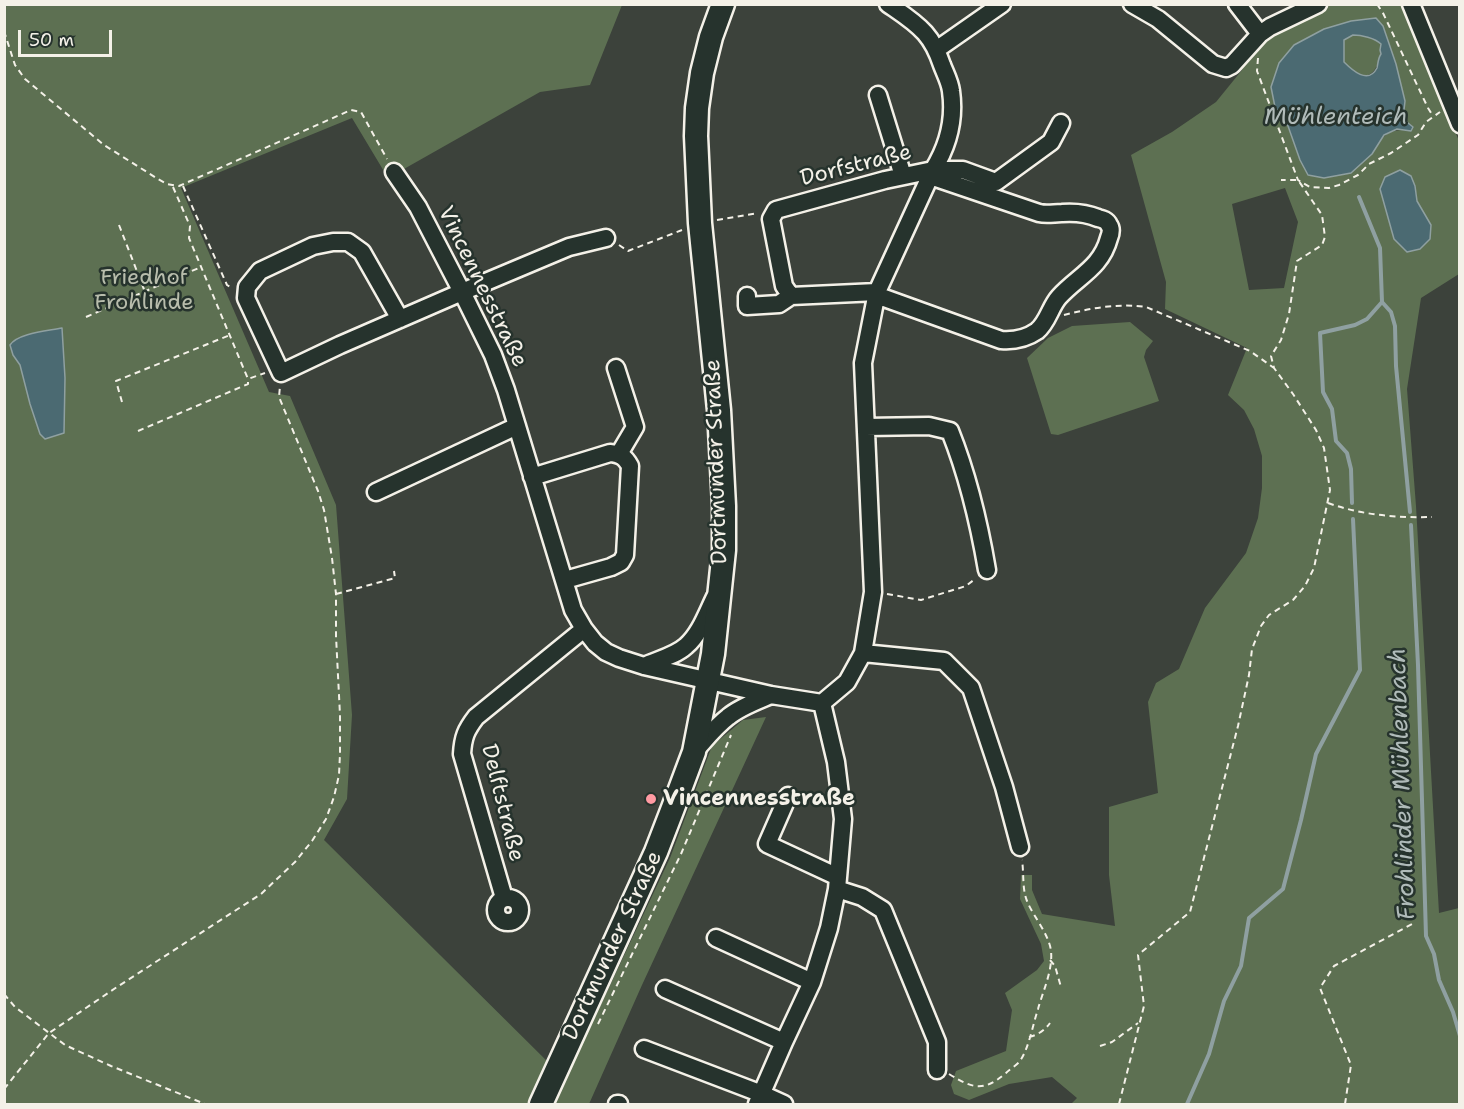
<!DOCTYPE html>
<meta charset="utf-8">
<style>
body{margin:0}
#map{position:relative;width:1464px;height:1109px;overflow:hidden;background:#3c423b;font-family:"Shantell Sans",sans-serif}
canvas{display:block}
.frame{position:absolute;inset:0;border:6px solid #f4f1e8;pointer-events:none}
.scale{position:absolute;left:18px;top:30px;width:94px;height:27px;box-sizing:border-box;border:3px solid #f4f1e8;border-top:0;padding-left:8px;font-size:18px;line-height:21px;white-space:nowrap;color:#f4f1e8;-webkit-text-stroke:4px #26332d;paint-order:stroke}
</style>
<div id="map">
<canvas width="1464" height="1109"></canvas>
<div class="frame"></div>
<div class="scale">50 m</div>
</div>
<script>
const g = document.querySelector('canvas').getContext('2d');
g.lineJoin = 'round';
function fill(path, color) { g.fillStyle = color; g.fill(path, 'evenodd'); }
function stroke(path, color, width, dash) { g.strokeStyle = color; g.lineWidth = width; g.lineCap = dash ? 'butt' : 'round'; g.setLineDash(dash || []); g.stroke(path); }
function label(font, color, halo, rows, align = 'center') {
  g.font = font + ' "Shantell Sans",sans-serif'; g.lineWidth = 5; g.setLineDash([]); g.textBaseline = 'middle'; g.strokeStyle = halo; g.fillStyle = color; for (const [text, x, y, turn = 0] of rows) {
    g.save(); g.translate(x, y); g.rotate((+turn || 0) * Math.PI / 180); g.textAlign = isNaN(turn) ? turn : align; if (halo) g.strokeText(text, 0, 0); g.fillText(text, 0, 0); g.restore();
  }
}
fill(new Path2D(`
 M5,5H622L590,85L540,92L388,178L352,118L181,188L269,392L290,396L336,505L352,715L347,799L324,840L556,1070L541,1104H5Z
 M1318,5H1404L1459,141V274L1421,298L1407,389L1416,506L1439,913L1459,908V1104H1071L1077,1098L1052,1077L1009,1084L969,1100L954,1094L951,1085L956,1071L1006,1051L1012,1010L1005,993L1037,970L1044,961L1041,944L1020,899L1021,875H1032V890L1042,914L1115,926L1109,875V807L1158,793L1148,702L1156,683L1179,669L1205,608L1246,553L1258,518L1262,488V456L1254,429L1244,410L1228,395L1247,348L1165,309L1166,282L1131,155L1172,132L1216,102L1242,70L1247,48ZM1383,26L1405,100L1403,119L1411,130C1386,129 1384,134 1372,154L1300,160L1288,126L1275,107L1324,29ZM1385,177L1415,186L1417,201L1431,225ZM1285,188L1298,222L1284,288L1249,290L1232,204Z
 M1353,35C1362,35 1375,38 1381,44C1381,57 1377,80 1359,75C1353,73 1348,66 1344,62V40Z
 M1130,322L1153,341L1146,350L1144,357L1159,401L1058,435L1051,434L1027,358L1048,338L1072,326Z
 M766,717L642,985L589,1104H554L670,858L712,746L743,720Z`), '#5d7052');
const water = new Path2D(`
 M1376,18L1383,26L1396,64L1405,101L1403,119L1413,127L1411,131L1397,129L1384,135L1372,154L1351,173L1324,178L1308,175L1300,160L1288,126L1275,107L1271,87L1279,63L1294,45L1324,29L1351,21ZM1353,35C1361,35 1375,38 1381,44L1380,50L1381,54C1378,58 1378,64 1377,68C1368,85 1352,70 1344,62V40Z
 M1400,170L1411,176L1415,186L1417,201L1431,225L1430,239L1420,249L1407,252L1394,239L1380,189L1385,177Z
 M62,328L65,378L64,433L45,439L40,434L30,404L20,365L13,355L10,345C18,333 48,331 62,328Z`);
fill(water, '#4b6a72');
stroke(water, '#8fa0a1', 1.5);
stroke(new Path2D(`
 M1359,197L1380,248L1382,302L1391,312L1395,326L1396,366L1410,512
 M1352,503L1351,469L1347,453L1336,441L1332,409L1323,392L1320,333L1355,325L1367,319L1382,302
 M1411,525L1418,665L1426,936L1434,954L1439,980L1453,1012L1460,1036
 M1187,1104L1209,1054L1224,1001L1241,966L1249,918L1283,889L1301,820L1316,754L1360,670L1353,519`), '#8fa0a1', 4);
const minor = new Path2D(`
 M1132,4L1158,19L1213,64L1226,68L1232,65L1260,34L1270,27L1318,4
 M1237,4L1260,34
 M1411,4L1460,124
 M936,50L1002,4
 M878,95L903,176
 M394,172L418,207L462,292L493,355L506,390L573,610L584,629L595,643L606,652L619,658L644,666L771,695L822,703L847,682L863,653L873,592L863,363L877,292L933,170C948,146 955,119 951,91C950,82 945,73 942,65C938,53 933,42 925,33C914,21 901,13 888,4
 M876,295L1001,340C1014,341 1027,338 1037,331C1048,322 1050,307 1059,297C1078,276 1101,268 1109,238C1111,233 1112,229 1109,225C1107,220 1102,219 1098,218C1086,213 1075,212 1062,213C1054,213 1047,215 1039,213L930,176
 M747,296V306L779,304L791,296L877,292
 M791,296L784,286L771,219L776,210L885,180L933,170H963L996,182L1051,142L1061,123
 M400,319L362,252L348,242H333L313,246L260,271L247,287L246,298L281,373L340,345L462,292L569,247L606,238
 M616,368L635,427L619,454
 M866,427L929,426L950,431C968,476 979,523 987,570
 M532,477L610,453C621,454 625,457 630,466L625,555L621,562L611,567L565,580
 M376,492L517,426
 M863,653L944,661L971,688L1004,787L1020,847
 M644,666C657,660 675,656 686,646C700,634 707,613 715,597
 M694,752C705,740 715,727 728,717C740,707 757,701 771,695
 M788,796L767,844L838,877
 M837,889L862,897L883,910L937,1042V1070
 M496 910a12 12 0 1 1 24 0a12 12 0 1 1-24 0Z
 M504,898L462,754C463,737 466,730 476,717L584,629
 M716,938L812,982
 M665,989L784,1042
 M644,1049L762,1094L784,1104
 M617,1104H619
 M757,1104L784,1042L812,982L829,928L837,889L843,819L836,762L822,703`);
const major = new Path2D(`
 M541,1104L656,852L673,808L694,752L713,654L724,550V506L719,410L700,223L696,136L697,108L702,73L711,37L723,4`);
stroke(minor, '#f4f1e8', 21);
stroke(major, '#f4f1e8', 27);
stroke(new Path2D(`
 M1377,4L1383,13L1428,108L1433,116
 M4,31L15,65L25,79L104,145L158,179L167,184L179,186L351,110L361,112L387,159
 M1258,58L1257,71L1298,180L1310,187L1329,188L1339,185L1358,175L1369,164L1391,153L1418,135L1426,122L1440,112
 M183,186L227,285L232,288
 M173,187L190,226L189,238L248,379L265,373
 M717,220L758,213
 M119,225L145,292
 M619,245L628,251L682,230
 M1064,315C1091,308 1119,303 1146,307L1250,351L1274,368
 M86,317L201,267
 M122,402L116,381L230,335
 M138,431L248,384V379
 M1328,503C1361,515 1397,518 1432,517
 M336,594L395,578L394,571
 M887,594L921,600L966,586L975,579
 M1050,960L1055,966L1061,987
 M4,994L15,1007L65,1045L111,1066L205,1104
 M598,1024L681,854L731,735
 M1029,1037C1038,1035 1045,1030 1050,1023
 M1100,1046L1112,1042L1138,1023
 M949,1074C973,1089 984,1092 1006,1073C1010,1069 1017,1065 1020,1061C1029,1048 1033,1024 1038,1009C1043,991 1053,970 1051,951C1049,934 1033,916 1027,901C1022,889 1024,873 1022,860
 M4,1089L49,1033L117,987L261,894L295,862L312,841L326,819L334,797L339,775L340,754V715L336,636V594L332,558L324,510L318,491L279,397L280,386
 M1119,1104L1144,1006L1138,955L1190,912L1238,726L1249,675L1252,649L1261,626L1269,615L1293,600L1305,586L1314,568L1330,490L1324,448L1316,430L1293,394L1274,368L1271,356L1281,340L1289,314L1297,261L1322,245L1325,237L1322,215L1298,180H1281
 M1345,1104L1351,1065L1320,988L1334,966L1414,923`), '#f4f1e8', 2, [6, 4.5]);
stroke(minor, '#26332d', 16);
stroke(major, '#26332d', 22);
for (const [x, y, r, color] of [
 [651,799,6,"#ff9aa2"]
]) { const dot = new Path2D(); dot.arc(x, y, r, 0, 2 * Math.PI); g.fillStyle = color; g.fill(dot); stroke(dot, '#26332d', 2); }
label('22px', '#f4f1e8', '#26332d', [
 ["Dorfstraße",856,166,-14],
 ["Vincennesstraße",482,287,64],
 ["Dortmunder Straße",717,462,-92],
 ["Delftstraße",502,803,76],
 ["Dortmunder Straße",613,946,-65]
]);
label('22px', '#b8bdac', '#26332d', [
 ["Friedhof",144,278],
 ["Frohlinde",144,303]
]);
label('bold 22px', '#f4f1e8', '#26332d', [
 ["Vincennesstraße",663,799]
], 'left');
label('italic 24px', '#b0bbb9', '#26332d', [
 ["Mühlenteich",1336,118],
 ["Frohlinder Mühlenbach",1403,784,-92]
]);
</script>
